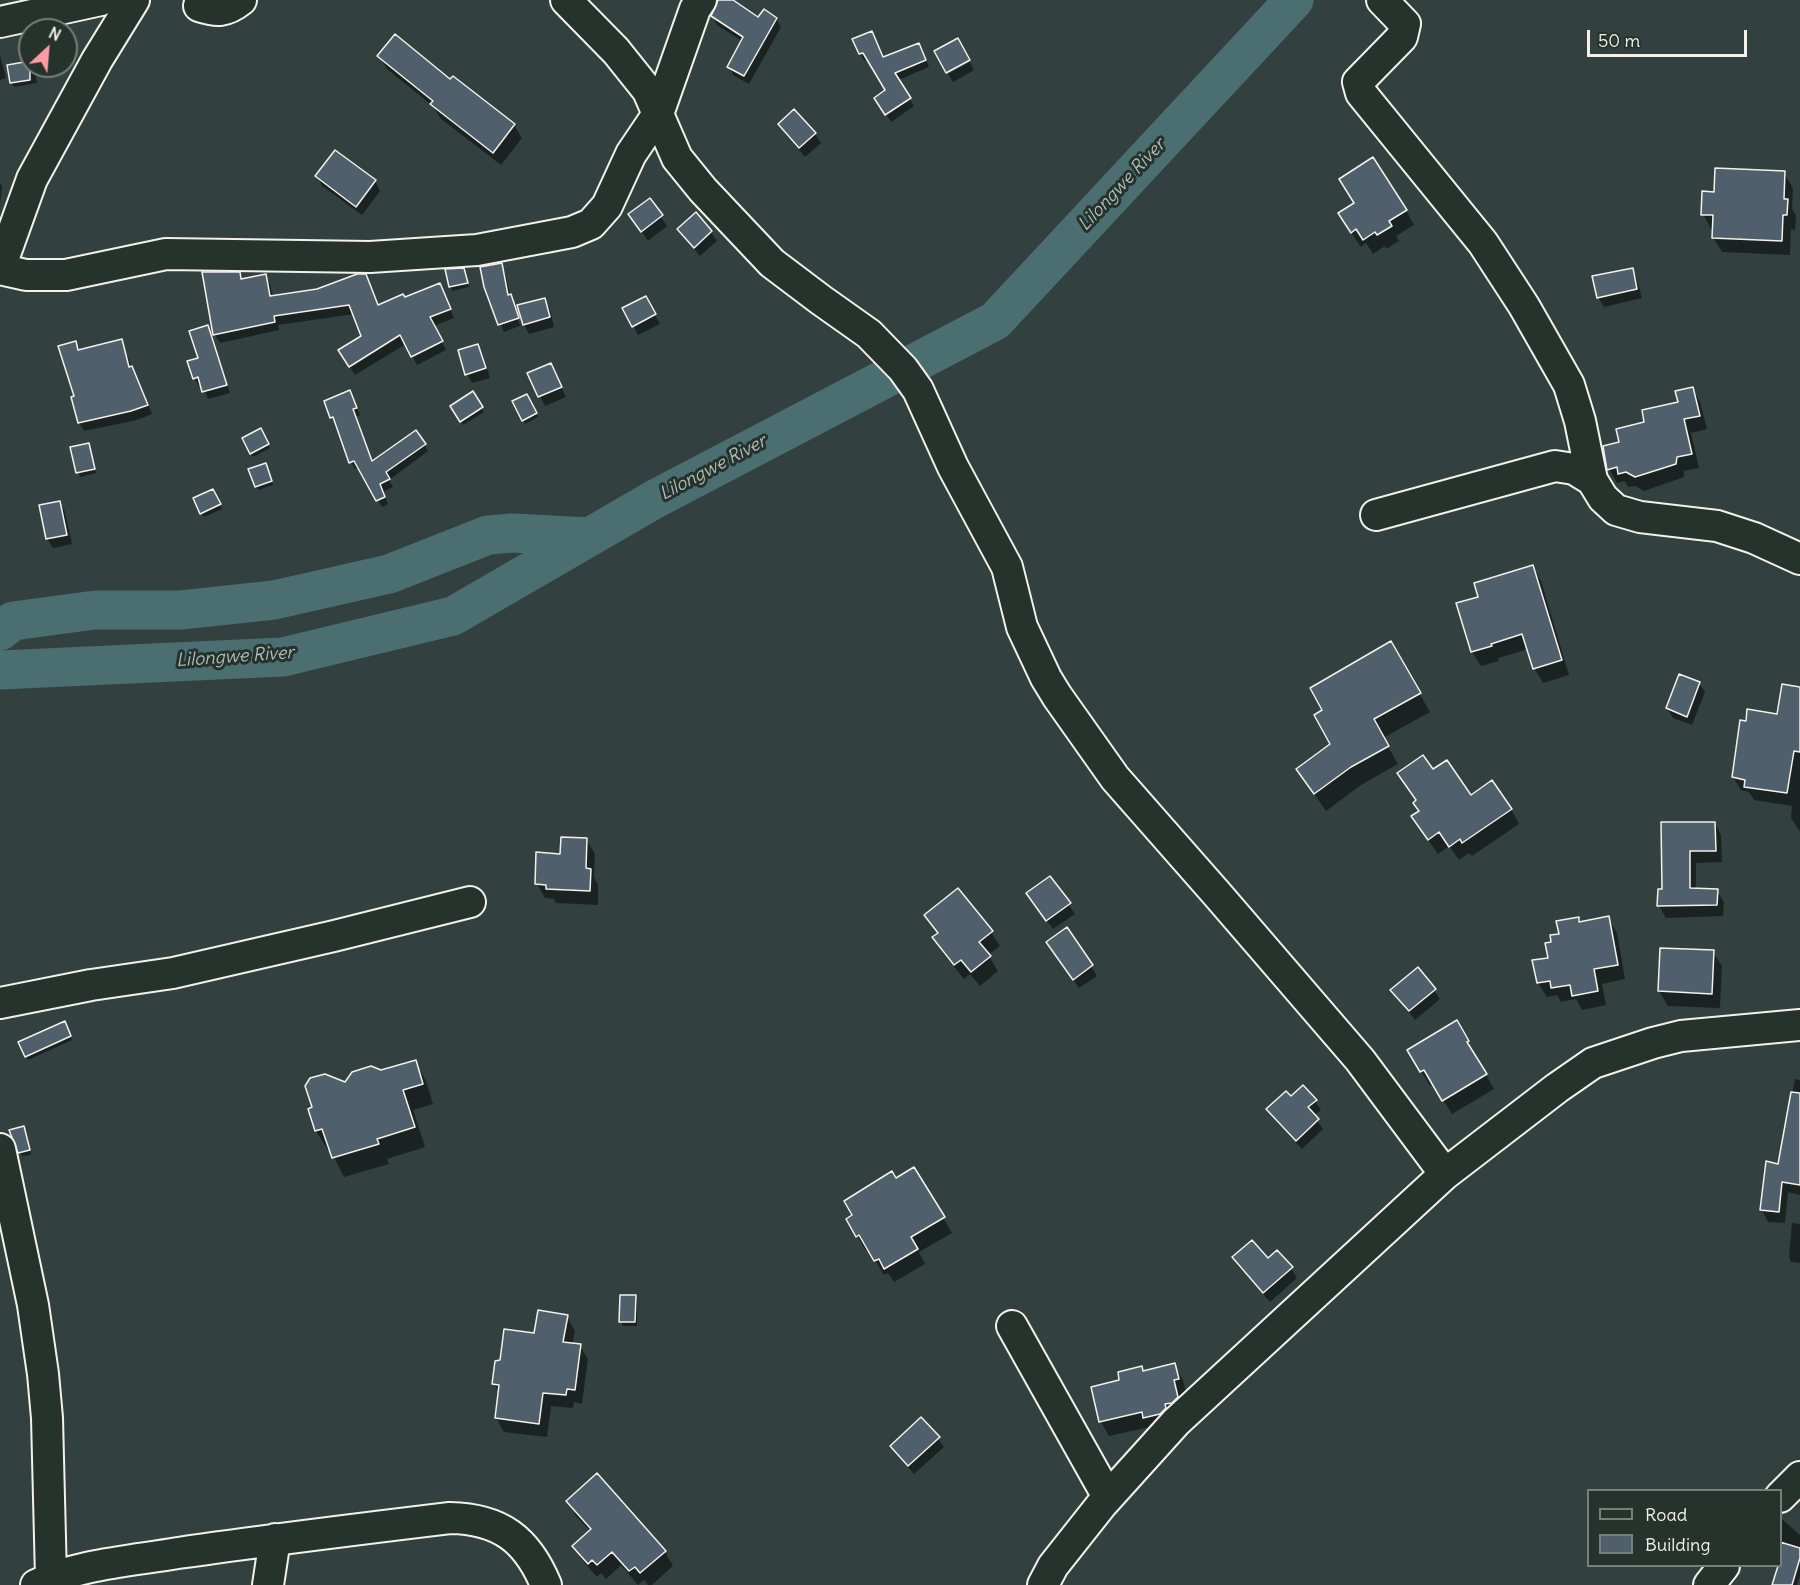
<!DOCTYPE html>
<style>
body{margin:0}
#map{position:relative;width:1800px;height:1585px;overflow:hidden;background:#334040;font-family:Delius,sans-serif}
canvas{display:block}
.legend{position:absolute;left:1587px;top:1489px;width:195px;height:78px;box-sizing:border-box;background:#26332d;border:2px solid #787f78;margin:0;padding:8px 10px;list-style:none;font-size:18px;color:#f4f1e8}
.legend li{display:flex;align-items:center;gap:12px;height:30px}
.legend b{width:30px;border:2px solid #787f78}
.north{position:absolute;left:18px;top:18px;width:60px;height:60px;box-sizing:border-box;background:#26332d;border:2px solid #787f78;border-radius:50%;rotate:26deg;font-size:16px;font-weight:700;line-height:24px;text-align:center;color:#f4f1e8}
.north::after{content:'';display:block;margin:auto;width:21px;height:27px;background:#ff9aa2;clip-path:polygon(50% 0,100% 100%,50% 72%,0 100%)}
.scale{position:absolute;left:1587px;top:30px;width:160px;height:27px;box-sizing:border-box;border:3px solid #f4f1e8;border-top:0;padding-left:8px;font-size:18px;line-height:21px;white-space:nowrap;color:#f4f1e8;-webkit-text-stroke:4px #26332d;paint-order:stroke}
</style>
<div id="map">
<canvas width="1800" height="1585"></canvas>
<ul class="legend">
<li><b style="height:8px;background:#26332d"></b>Road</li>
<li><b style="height:16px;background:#505f6c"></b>Building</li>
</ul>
<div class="north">N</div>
<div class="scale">50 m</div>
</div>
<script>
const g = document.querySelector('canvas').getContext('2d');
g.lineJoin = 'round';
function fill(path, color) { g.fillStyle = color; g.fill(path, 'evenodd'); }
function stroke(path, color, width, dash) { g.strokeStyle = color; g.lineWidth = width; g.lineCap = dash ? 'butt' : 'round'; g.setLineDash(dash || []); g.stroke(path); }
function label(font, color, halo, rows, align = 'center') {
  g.font = font + ' Delius,sans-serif'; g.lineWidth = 6; g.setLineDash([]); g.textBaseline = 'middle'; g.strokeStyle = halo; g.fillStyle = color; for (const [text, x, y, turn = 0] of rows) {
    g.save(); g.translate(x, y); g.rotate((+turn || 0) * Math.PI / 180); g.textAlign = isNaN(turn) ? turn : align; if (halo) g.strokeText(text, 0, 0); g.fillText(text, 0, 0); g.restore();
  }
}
fill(new Path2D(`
 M719,0H730L759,19H776L781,27L749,84L733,75L729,66L742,41L717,25L713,16Z
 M854,40L883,59L919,45L923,52L929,67L898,80L914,106L891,122L880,105L887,91L868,60L864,61Z
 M0,55L6,78L0,80Z
 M379,56L451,81L514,125L522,138L501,165L440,118L434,107L387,69Z
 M970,62L974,70L953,82L948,74Z
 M30,63V66L34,67L37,83L14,87L12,83Z
 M780,124L815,134L821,143L805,157L785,134Z
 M1784,173L1793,188L1792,209L1796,216L1795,230L1791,229L1790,255L1722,252L1713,237L1714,229H1711L1703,214L1715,193Z
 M317,176L375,181L380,191L362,215L322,186Z
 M0,183L2,187L0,203Z
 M649,200L667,226L648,241L630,215Z
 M1355,204L1406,210L1414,225L1396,236L1399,241L1386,249L1385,246L1373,254L1366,243L1361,247L1348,228Z
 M679,229L711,232L717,241L700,256L685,238Z
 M501,265L505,272L512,302L520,326L522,325L504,332L486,286Z
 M1632,269L1637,279L1642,298L1604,307L1598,297Z
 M464,270L469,287L453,291L450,287Z
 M204,273L239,274L242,280L265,276L270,284L273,297L317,291L365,276L379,307L439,285L454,318L434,326L446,350L417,365L406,344L355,375L340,351L363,336L354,314L278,325L279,330L220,343L215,335Z
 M645,298L660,324L638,335L624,309Z
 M544,299L550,309L554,327L529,334L524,325Z
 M207,327L212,335L230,393L208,399L202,385L199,386L194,378Z
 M121,341L152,414L137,420L84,431L79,422L76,397L75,343L80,352Z
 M478,345L483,355L490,378L472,383L467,374Z
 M529,374H555L566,397L545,406Z
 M1692,388L1700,402L1707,429L1691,433L1699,468L1684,471V477L1644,491L1635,486L1628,487L1625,481L1617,483L1609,469L1620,443L1646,424L1680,403Z
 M473,393L484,412L463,425L452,407Z
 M527,396L538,417L525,424L514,402Z
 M353,399L360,415L355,417L372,463L424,444L428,451L389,480L393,487L383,492L388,504L382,507L359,468L355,469L351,462L326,402Z
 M260,430L270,448L253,457L244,439Z
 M88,445L96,473L80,477L72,448Z
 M267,469L273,485L258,490L256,486Z
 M213,490L222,509L204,517L195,499Z
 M60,502L65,512L72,544L53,548L47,539Z
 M1533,567L1541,581L1569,675L1543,683L1534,668L1528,649L1498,658L1499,661L1481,666L1472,652L1458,604L1480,598Z
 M1390,643L1430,712L1383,738L1398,764L1361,785L1326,811L1298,770L1332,744L1324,711Z
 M1699,683L1705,692L1692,725L1673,718L1667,708Z
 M1800,689V832L1791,818L1792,806L1754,800L1749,792L1741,790L1733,777Z
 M1432,772L1470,797L1511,809L1519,824L1472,856L1469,853L1459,860L1449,846L1438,854L1422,831L1417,802L1407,787Z
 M1715,823L1721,835L1722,862L1696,863V890L1717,891L1724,902L1723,916L1666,918L1659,906L1660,891H1663L1662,824Z
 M586,839L595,854L594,877L598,885V905L556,903L554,899L545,898L537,884L561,855Z
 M1050,878L1075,914L1053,929L1033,903Z
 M926,915L991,932L1000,946L988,955L998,971L980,986L970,974L964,979L942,952L934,938L938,935Z
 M1578,918L1580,923L1608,918L1617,933L1625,979L1602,984L1606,1005L1582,1010L1576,999L1561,1002L1557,995L1547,997L1538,983L1534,962L1550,959L1553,943Z
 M1053,952L1091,966L1097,976L1079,988Z
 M1713,952L1722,966L1720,1008L1668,1006L1659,991Z
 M1392,990H1434L1440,999L1415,1020Z
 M1457,1022L1494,1089L1452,1114L1433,1084L1430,1086L1409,1051Z
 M67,1027L72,1040L28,1060L26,1056Z
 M415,1062L426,1081L433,1104L413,1110L425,1147L387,1159L389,1164L344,1177L330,1149L328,1150L316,1131L310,1109L345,1084Z
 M1795,1079L1800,1080V1195L1788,1192L1785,1223L1768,1222L1762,1210L1779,1166Z
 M1291,1098L1315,1101L1321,1110L1314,1116L1323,1129L1302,1149L1274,1119L1268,1110Z
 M24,1128L31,1155L22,1156L20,1152Z
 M914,1169L952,1233L919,1252L925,1264L894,1282L888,1273L884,1275L868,1249L866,1251L848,1220L895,1180Z
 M1792,1223L1800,1224V1263L1791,1262L1789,1257Z
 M1234,1257L1268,1260L1291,1268L1297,1278L1270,1302L1239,1267Z
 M635,1296L637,1301V1326H623L621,1322Z
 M567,1317L575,1331L572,1345L580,1346L588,1359L582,1404L574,1402L573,1408L551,1406L547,1437L504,1432L496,1418L500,1394L494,1384L501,1361L535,1335Z
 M1174,1365L1183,1380L1186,1394L1181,1395L1185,1412L1153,1432L1150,1427L1109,1436L1101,1422L1092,1388Z
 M938,1438L944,1447L914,1474L897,1455L892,1446Z
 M568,1501L665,1552L673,1566L652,1585H648L644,1580L638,1585L621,1565L606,1579L601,1573L597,1577L582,1560L574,1546L591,1532L576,1516Z
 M1783,1520L1800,1535V1576L1797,1585H1774L1780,1566V1523Z`), '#0007');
stroke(new Path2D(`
 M0,631L13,621L95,610H181L274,600L389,574L488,535L512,533L589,537
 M0,670L283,657L453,616L655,499L995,321L1294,0`), '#4b6e71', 39);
const building = new Path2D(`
 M718,0H733L758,17L764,9L777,18L744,76L727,67L743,37L711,16Z
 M872,31L883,57L919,43L926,60L895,73L911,98L885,115L874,98L885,90L863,53L859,54L852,39Z
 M395,34L450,79L453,76L515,124L493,153L430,104L433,101L377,56Z
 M958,38L970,60L946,73L934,51Z
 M30,61V80L10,83L7,65Z
 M794,109L816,133L799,148L778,124Z
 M335,150L376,180L356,207L315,176Z
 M1373,157L1407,210L1389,221L1392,226L1377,235L1375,232L1363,240L1356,229L1351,233L1338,213L1354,203L1339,179Z
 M1715,168L1785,171L1784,199H1788L1787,215H1783L1782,241L1712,238L1713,215H1701L1702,191L1714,192Z
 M650,198L663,215L641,232L628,214Z
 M696,212L712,231L694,248L677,229Z
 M502,263L508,295L511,294L519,318L498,325L484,287L480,267Z
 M464,268L468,283L449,287L445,269Z
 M1633,268L1637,289L1597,298L1592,276Z
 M202,272H240L241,279L266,274L270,296L317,289L357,274H366L378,305L403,294L405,297L440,283L451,309L430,317L443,341L411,357L400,335L349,367L338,350L361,336L349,305L274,316L275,322L213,335Z
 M646,296L656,314L632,327L622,308Z
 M545,298L550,317L523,325L517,305Z
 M208,325L227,385L202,392L198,377L193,379L187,361L198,358L189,331Z
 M122,339L129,367L132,366L148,405L131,411L78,423L71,397L74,396L58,346L76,341L78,350Z
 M478,344L486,368L465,375L458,350Z
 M551,363L562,387L538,397L527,373Z
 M1693,387L1700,416L1684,419L1692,454L1677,457L1676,464L1635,477L1626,472L1618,474L1617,467L1607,470L1603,446L1619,442L1616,429L1644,422L1642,410L1678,402L1675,391Z
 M350,390L357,408L353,409L372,461L416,430L426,444L386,472L390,479L380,484L385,497L376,501L354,461L349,463L333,417L330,418L324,401Z
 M473,391L483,407L460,422L450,406Z
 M527,394L537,413L522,421L512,401Z
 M261,428L269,444L250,454L242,438Z
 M89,443L95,469L76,473L70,447Z
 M266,463L272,481L255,487L248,469Z
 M213,489L221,504L200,514L193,498Z
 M60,501L67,535L46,539L39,505Z
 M1533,565L1562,660L1533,669L1522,634L1491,644L1492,646L1471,652L1456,603L1478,597L1474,583Z
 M1391,641L1421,693L1374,719L1389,746L1351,767L1314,794L1296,769L1330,744L1314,715L1322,710L1310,688Z
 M1679,674L1700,682L1687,717L1666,708Z
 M1782,684L1800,687V752L1794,751L1787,793L1744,787L1745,780L1732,777L1740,720L1746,721L1747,709L1777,714Z
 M1423,755L1433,769L1447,760L1471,795L1492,780L1512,809L1462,843L1460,839L1449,847L1439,832L1428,840L1411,816L1419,811L1413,803L1416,800L1397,773Z
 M1661,822H1715L1716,851H1690V888L1718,889L1717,905L1657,906L1658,889H1662Z
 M561,837L587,838L586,868L591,869L590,891L546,889V885L535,884L536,852L560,854Z
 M1050,876L1071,903L1046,921L1026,893Z
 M958,888L993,931L979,942L991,956L971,972L961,960L954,965L932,937L938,933L924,915Z
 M1609,916L1618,965L1594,969L1598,991L1572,996L1570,985L1551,988L1550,981L1537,983L1532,960L1548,958L1545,943L1551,942L1550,935L1559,934L1556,921L1579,917V922Z
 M1067,927L1093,965L1073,980L1046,942Z
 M1660,948L1714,950L1712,994L1658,991Z
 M1418,967L1436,989L1409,1011L1390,990Z
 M1457,1020L1469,1041L1467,1042L1487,1074L1442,1101L1424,1070L1420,1072L1407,1050Z
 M65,1021L71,1036L25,1057L18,1042Z
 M416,1060L423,1084L403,1090L415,1127L377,1139L379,1144L332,1158L322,1129L315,1131L308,1109L312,1107L305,1086L310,1078L325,1074L345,1082L352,1072L371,1066L381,1070Z
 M1303,1085L1317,1100L1308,1107L1319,1119L1296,1141L1266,1109L1286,1091L1291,1096Z
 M1791,1092L1800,1093V1185L1782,1182L1779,1212L1760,1210L1766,1161L1778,1164Z
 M24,1126L30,1150L18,1153L9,1130Z
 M914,1167L945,1217L911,1237L918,1249L884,1269L879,1259L874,1261L859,1235L856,1237L846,1219L852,1215L844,1201L892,1171L896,1178Z
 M1252,1240L1268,1258L1277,1250L1293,1267L1263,1293L1232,1257Z
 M620,1295H636L635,1322H619Z
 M538,1310L568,1315L563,1342L581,1344L575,1390L567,1389L566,1395L543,1393L539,1424L495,1418L499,1385L492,1384L495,1361L500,1360L504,1329L534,1333Z
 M1175,1363L1179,1379L1174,1380L1178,1397L1172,1403L1165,1404L1166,1408L1160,1414L1143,1418L1142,1412L1099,1422L1091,1387L1119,1380L1118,1372L1142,1366L1143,1371Z
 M921,1417L940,1437L908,1466L890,1446Z
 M597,1473L666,1551L640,1573L635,1567L629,1571L612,1552L597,1565L592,1560L588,1564L572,1546L591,1529L566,1501Z
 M1780,1542L1800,1548V1558L1792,1585H1772L1778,1566H1780Z`);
fill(building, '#505f6c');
stroke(building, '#f4f1e8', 1.5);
const minor = new Path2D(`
 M566,0L616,51L648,91L677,158L703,190L772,263L821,300L869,334L903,369L918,390L953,467L1007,567L1022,627L1046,678L1057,696L1115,778L1217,894L1360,1060L1445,1174
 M1382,0L1405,24L1402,37L1358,82L1361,93L1483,243L1524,306L1569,385L1580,421L1592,480L1603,498L1616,510L1640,517L1717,526L1754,538L1800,559
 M199,6C217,12 226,12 241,0
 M0,22L101,0
 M0,268L32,179L97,60L134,0
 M0,269L26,275H66L166,254L370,257L477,250L572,232L591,224L607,206L631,154L658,114L695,9L701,0
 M1376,515L1555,466L1574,469L1592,480
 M0,1003L91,985L173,973L334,936L470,902
 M0,1149L33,1305L43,1374L47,1418L51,1578
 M1012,1326L1108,1497
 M1780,1497L1800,1477
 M36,1585C79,1564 131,1561 178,1553C269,1540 359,1529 450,1518C500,1519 527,1539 546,1585
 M268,1585L275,1539
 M1043,1585L1053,1566L1102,1504L1176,1422L1445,1174L1557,1088L1593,1063L1653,1043L1681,1036L1800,1025
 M1709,1585L1724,1566`);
stroke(minor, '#f4f1e8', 34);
stroke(minor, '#26332d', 30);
label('italic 18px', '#b0bdb8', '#26332d', [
 ["Lilongwe River",1122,185,-47],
 ["Lilongwe River",713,468,-28],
 ["Lilongwe River",235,657,-4]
]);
</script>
